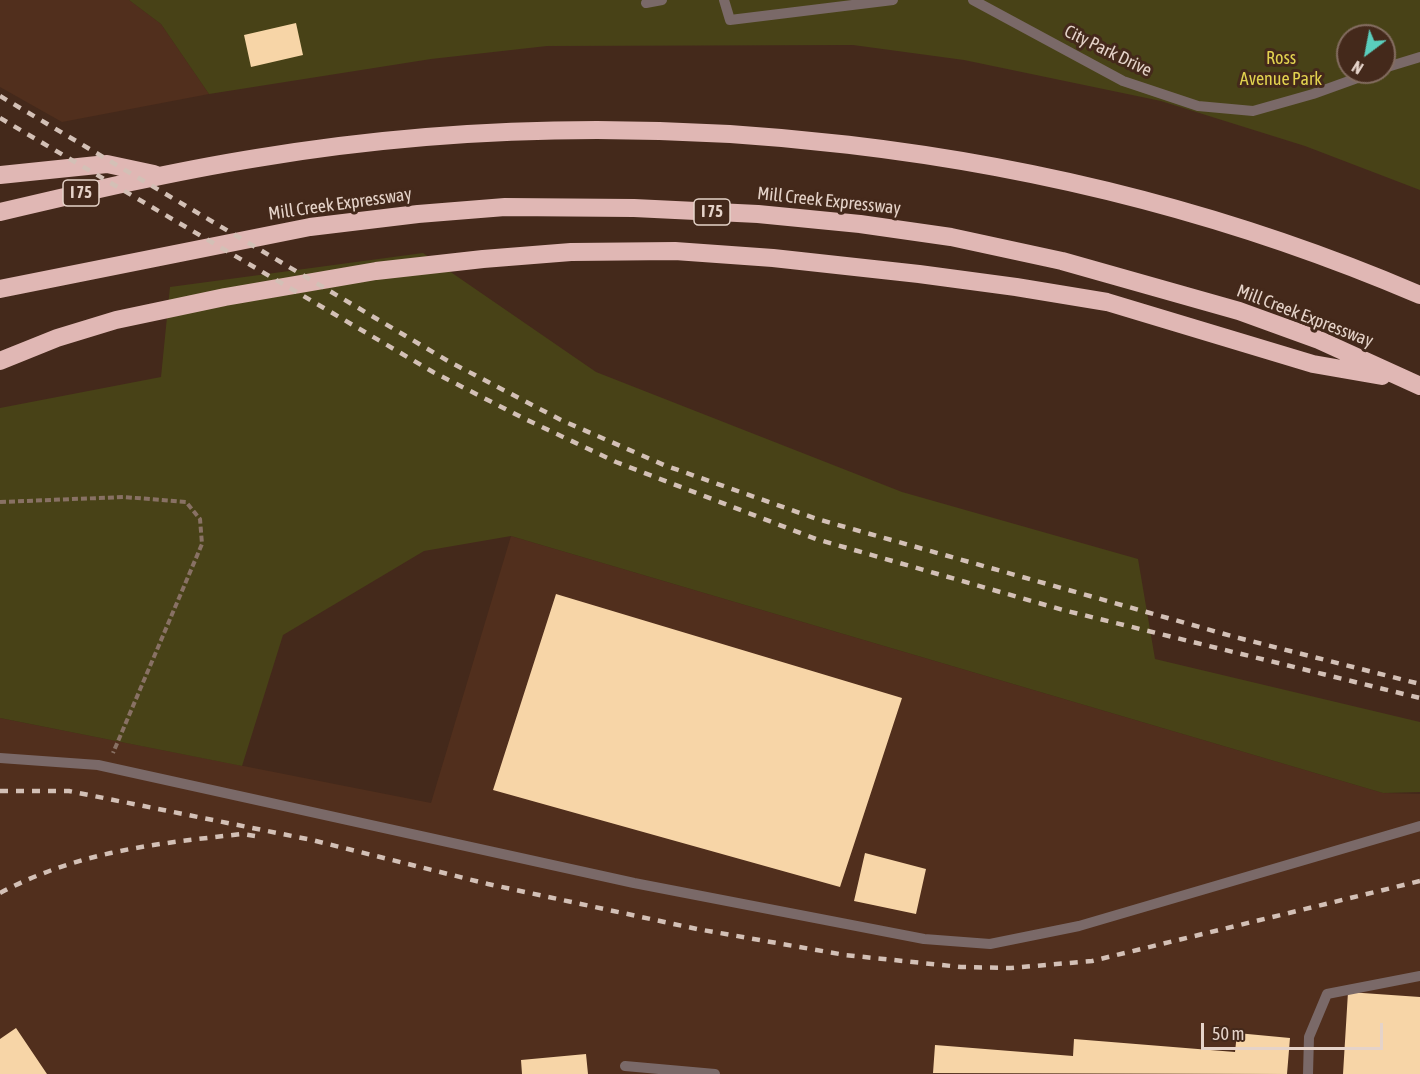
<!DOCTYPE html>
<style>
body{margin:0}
#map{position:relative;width:1420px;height:1074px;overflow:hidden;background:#44291b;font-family:"Asap Condensed",sans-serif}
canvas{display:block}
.north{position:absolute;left:1336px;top:24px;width:60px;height:60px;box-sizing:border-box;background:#44291b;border:2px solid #846d61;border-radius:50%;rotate:212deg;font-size:16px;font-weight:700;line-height:24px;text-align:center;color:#e5d3c9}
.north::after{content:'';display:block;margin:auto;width:21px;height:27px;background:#5acebd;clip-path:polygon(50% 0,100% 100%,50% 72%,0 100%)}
.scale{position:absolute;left:1201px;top:1023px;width:182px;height:27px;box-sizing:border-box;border:3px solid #e5d3c9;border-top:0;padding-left:8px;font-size:18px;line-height:21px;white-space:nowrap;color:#e5d3c9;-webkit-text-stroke:4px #44291b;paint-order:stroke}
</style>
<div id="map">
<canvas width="1420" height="1074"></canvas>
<div class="north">N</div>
<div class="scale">50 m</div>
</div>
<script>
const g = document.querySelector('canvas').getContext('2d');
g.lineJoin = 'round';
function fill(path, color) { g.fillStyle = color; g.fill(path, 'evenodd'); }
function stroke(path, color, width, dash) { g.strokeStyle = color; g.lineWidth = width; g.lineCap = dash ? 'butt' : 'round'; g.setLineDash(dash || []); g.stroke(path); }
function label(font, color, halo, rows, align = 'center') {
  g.font = font + ' "Asap Condensed",sans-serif'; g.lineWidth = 6; g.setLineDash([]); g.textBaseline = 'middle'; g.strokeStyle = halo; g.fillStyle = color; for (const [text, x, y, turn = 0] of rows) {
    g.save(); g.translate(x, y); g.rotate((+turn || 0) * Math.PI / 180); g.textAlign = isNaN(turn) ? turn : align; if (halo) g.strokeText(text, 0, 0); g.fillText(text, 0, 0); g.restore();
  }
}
fill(new Path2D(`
 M0,0H129L161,24L209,94L62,122L0,87Z
 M511,536L1383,793L1420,794V1074H0V718L431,803Z`), '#512f1d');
fill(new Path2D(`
 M129,0H1420V190L1305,146L1161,101L964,60L853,45L547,46L431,59L209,94L161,24ZM1348,36H1384V72H1348Z
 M423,253L596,372L902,492L1138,559L1155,659L1420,722V792L1383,793L511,536L424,551L283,635L242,766L0,718V408L161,377L170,287Z`), '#484217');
fill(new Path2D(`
 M296,23L303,55L251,67L244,35Z
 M556,594L902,698L840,887L493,790Z
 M865,853L926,869L916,914L854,901Z
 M1348,992L1420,997V1074H1343Z
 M16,1028L47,1074H0V1039Z
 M1237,1033L1290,1038L1287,1074L933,1073L935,1045L1073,1056L1074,1039L1235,1052Z
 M586,1054L588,1074H522L521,1060Z`), '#f7d5a7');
stroke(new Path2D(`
 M0,502L124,497L186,502L200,519L202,544L113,753`), '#887164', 4, [6, 3]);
stroke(new Path2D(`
 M724,0L730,20L893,0
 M973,0L1123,81L1198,106L1253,111L1313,94L1374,72
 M646,3L662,0
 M1384,68L1420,57
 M0,758L98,765L634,883L924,939L990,944L1079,926L1420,826
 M625,1066L715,1074
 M1308,1074L1309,1037L1327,994L1420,976`), '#7a6968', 10);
stroke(new Path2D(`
 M0,175L107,164L154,174
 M0,212C85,192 170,172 257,158C642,94 1061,141 1420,295
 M0,289L310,227L418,214L505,207L634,208L758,214L860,224L951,237L1062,261L1239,311L1319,340L1420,386
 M0,361L57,338L116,320L225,297L376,271L483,259L571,252L675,251L773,258L919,274L1016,287L1107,302L1313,364L1382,376`), '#e0b7b4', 18);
stroke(new Path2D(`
 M0,96L448,361L561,420L664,465L817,519L1235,637L1420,684
 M0,118L433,372L523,418L616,462L816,539L1063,610L1420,698
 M0,791H69L312,840L488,884L697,929L845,955L961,967L1011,968L1092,961L1420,881
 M0,893C80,851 153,844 242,834L255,836`), '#d3c0b6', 4.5, [8, 8]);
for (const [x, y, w] of [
 [81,193,36],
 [712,212,36]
]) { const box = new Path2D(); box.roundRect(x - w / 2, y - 13, w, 26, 4.5); g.fillStyle = '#44291b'; g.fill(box); stroke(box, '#e5d3c9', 1.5); }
label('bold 16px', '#e5d3c9', null, [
 ["I 75",81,193],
 ["I 75",712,212]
]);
label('18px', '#e5d3c9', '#44291b', [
 ["City Park Drive",1108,51,26],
 ["Mill Creek Expressway",829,201,6],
 ["Mill Creek Expressway",340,204,-8],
 ["Mill Creek Expressway",1305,316,21]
]);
label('18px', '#e2d24f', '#44291b', [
 ["Ross",1281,58],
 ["Avenue Park",1281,79]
]);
</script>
